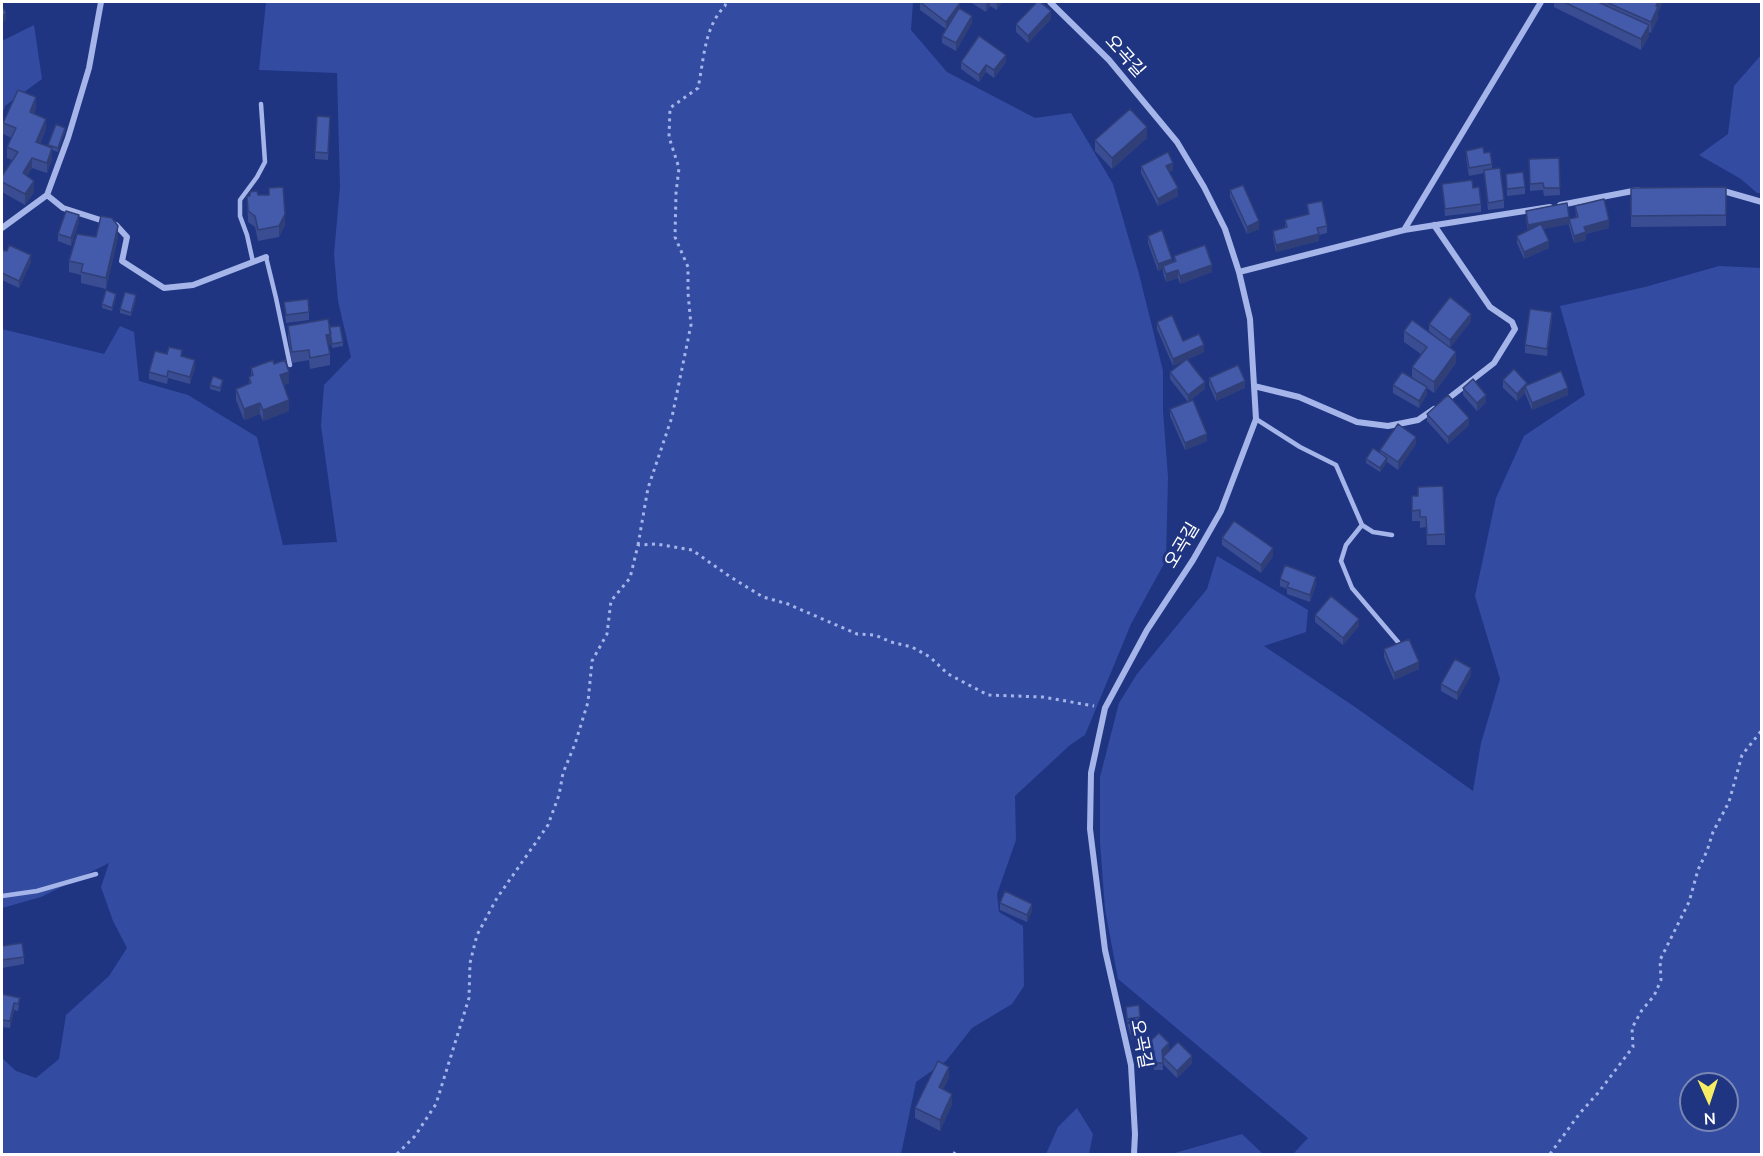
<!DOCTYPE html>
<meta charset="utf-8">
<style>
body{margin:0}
#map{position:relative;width:1763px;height:1156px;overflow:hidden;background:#1f3582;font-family:"Nunito Sans",sans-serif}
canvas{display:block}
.frame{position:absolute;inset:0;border:3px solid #fff;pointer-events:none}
.north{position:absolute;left:1679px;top:1072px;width:60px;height:60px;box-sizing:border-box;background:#1f3582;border:2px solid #7986b4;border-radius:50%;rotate:177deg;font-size:16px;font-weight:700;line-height:24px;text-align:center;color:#fff}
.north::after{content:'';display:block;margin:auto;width:21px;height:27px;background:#f7ed65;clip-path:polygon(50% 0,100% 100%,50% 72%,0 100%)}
</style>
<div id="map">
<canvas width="1763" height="1156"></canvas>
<div class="frame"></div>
<div class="north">N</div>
</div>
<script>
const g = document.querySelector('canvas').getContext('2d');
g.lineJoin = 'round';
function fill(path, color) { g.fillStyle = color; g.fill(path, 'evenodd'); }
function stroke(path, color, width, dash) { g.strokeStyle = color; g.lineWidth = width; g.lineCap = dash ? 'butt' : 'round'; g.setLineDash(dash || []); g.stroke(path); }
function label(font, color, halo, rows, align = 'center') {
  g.font = font + ' "Nunito Sans","Noto Sans KR",sans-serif'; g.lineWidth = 6; g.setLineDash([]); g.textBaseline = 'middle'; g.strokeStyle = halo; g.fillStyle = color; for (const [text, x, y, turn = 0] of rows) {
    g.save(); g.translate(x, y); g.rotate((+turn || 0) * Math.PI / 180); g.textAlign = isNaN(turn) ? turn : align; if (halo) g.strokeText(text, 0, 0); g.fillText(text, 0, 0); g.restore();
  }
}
fill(new Path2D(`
 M266,2H913L911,30L947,72L1035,118L1071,113L1113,184L1139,274L1163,371V411L1168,477L1166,560L1131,624L1085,735L1070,745L1015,796L1016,840L997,894L999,912L1023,926L1024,986L1012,1004L972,1028L946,1061L916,1082L901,1154H2V1058L16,1071L36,1078L59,1059L66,1015L109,976L127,948L113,921L101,887L109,863L41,897L2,908V329L104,354L120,326L134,332L139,381L188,395L257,437L283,545L337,542L321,426L324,385L351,357L338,301L334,254L340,187L337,73L259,70Z
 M34,25L42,79L5,106L2,115V41Z
 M1761,55L1762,193H1757L1741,179L1699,155L1728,134L1734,86Z
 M1719,266L1761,268V1154H1293L1308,1138L1118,979L1105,909L1100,842V777L1119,703L1137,674L1207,589L1217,556L1308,610L1306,632L1264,646L1355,707L1473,791L1481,743L1500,679L1475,596L1496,498L1524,436L1585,395L1560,306L1645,287ZM1691,1084H1727V1120H1691Z
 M1077,1108L1093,1134L1089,1154H1046L1058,1127Z
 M1242,1134L1263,1154H1171Z`), '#334ca1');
stroke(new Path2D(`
 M638,545L648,488L672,417L691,325L688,293V267L675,237L676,193L679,168L669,137L670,108L698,88C704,60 704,27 725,6L726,2
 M397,1154L415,1136L436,1104L469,998L470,963L477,935L497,898L548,825L559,795L563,773L575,744L588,702L592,661L607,634L611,601L630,578L638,545L657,544L692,550L729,576L763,597L788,604L857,634L875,635L891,642L912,647L930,657L948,674L988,695L1043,697L1094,706
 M954,1154L955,1152
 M1550,1154L1580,1113L1598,1093L1633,1047L1632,1028L1642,1010L1654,996L1661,980L1660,960L1689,902L1698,870L1707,851L1713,832L1729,802L1742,755L1762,730`), '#a5b5e9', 3, [3, 4.5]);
stroke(new Path2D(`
 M266,257L276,298L290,365
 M253,262L247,235L240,216V200L257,177L265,162L261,104
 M1256,419L1300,447L1336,465L1362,525L1373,532L1392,535
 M1362,525L1346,545L1341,561L1352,588L1398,642
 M2,896L37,891L96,874`), '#a5b5e9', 4.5);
stroke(new Path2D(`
 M1050,2L1109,60L1177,142L1204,187L1225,229L1239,272L1250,319L1256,419L1221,511L1193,560L1147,630L1105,708L1091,773L1090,829L1105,950L1131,1065L1135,1134L1134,1154
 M1720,190L1762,202
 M47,195L63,208L116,225L127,237L122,261L164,288L193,285L266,257
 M1560,205L1638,190
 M1434,225L1490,307L1512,322L1515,329L1494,363L1445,401
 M2,228L47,195L68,138L89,68L101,2
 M1404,230L1541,2
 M1239,272L1404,230L1550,207
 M1254,386L1299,397L1357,422L1388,426L1418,420L1434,409`), '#a5b5e9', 6);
fill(new Path2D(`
 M920,2L960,9L972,23L956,51L942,43V36L949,24L946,29L920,10Z
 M970,2H1002L997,10L990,6L986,12Z
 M1554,2H1663L1658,12V18L1651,33L1649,32V36L1641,50L1554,7Z
 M1051,19L1028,43L1016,32V24Z
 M961,62H1006L994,78L986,72L979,82L961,69Z
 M36,108L34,114L46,129L40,144L48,147V145L65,131L58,152L52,150V159L47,173L32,168L27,176L34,192L25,205L2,192V176L12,160L7,158V147L12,138L3,134V123Z
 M330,124L328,160L315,159V152Z
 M1147,138L1112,169L1095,151V140Z
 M1466,151L1484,153L1492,164V169L1504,200V208L1488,210L1484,173L1469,176L1466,158Z
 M1559,158L1560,195L1544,196L1543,190L1530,191L1529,159Z
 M1141,166L1173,170L1169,172L1178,196L1158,206L1141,173Z
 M1506,174L1525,187V194L1507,196Z
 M1442,184L1473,188L1481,204V212L1445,216Z
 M1726,187V226L1631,227V188Z
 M1230,190L1259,229L1247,234L1230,197Z
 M258,195L285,225L279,237L258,241L255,227L248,222L247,196Z
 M1307,204L1327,226V233L1319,235V241L1276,252L1273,238V231L1285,228V220L1308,214Z
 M1575,206L1609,228L1586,234V240L1574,243L1569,226V219L1576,217Z
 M1526,211L1569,224L1543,229L1549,248L1524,259L1517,243V236L1528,231L1526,219Z
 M79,222L71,246L58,241V234Z
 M1148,236L1172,262H1174V256L1212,272L1180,284L1178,278L1166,282L1163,273V269L1158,271L1148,243Z
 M96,237H118L106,289L81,283V275L69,272V261Z
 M2,252L31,262L19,288L2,280Z
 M116,297L112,311L102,308V304Z
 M136,299L131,316L120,313V309Z
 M284,302L309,312V320L286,323Z
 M1552,319L1547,356L1525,353V345Z
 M1471,321L1450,348L1429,331V324Z
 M1157,322L1183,341L1204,352L1188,359L1205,389L1189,401L1207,441L1185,450L1170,416V409L1188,402L1170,379V372L1184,361L1173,366L1157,329Z
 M288,326L329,327L343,342V346L332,348L331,341V345H328L330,354V365L310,369L309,360L292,363L288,337Z
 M1404,331L1456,363L1434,393L1427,388V394L1419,408L1393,393V385L1419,382L1412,378V367L1421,354L1404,342Z
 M167,354L182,356L195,367L190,384L168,378L167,384L149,379V372Z
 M274,364L289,383L284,385L289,411L263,421L260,414L244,420L236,400V389L249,384V377L251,376V368Z
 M1209,378L1245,388L1216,401L1209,385Z
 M1503,380L1527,385L1568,395L1532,410L1525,393L1517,401L1503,388Z
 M223,383L220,392L210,389V385Z
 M1463,388L1486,402L1477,411L1463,395Z
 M1427,414L1469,425L1448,444L1427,421Z
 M1416,444L1398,470L1387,462L1380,472L1366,463V459L1380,453V450Z
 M1412,496L1445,534V545H1427L1426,527L1420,528V521H1412Z
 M1222,538L1273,556L1261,573L1222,545Z
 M1280,579L1316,584L1310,602L1287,594V589L1280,586Z
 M1315,615L1359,626L1343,645L1315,622Z
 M1384,649L1419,669L1394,680L1384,657Z
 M1471,675L1457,700L1441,691V684Z
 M1000,903L1032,911L1027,922L1000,910Z
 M2,946L24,957V964L2,968Z
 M2,994L20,998L18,1011L14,1010L10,1028L2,1027Z
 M1139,1005L1140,1021L1127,1022L1126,1007Z
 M1147,1044L1169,1051L1162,1057L1163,1070H1154V1058L1147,1051Z
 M1163,1057L1192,1063L1177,1078L1163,1064Z
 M949,1078L943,1089L952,1104L940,1131L915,1118V1108Z`), '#3a4d92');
fill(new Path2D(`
 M988,2H990V6L986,12V5Z
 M998,2H1002L997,10V3Z
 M1658,2H1663L1658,12V18L1651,33V22Z
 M960,3V10L946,29V22Z
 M1051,11V19L1028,43V36Z
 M6,13V20L2,23V16Z
 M972,16V23L956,51V43Z
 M1649,25V36L1641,50V39Z
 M1006,55V62L994,78V70Z
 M986,65V72L979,82V75Z
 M36,97V108L30,123V112Z
 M46,119V129L36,153V142Z
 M1147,127V138L1112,169V158Z
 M65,128V131L58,152V148Z
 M52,148V159L47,173V163Z
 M32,158V168L23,184V173Z
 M1173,163V170L1166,174V166Z
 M34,181V192L25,205V194Z
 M1178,188V196L1158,206V199Z
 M285,214V225L279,237V226Z
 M79,215V222L71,246V238Z
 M1569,217V224L1528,232V225Z
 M1609,220V228L1586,234V240L1574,243V236L1584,227Z
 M1259,221V229L1247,234V227Z
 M118,226V237L106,289V278Z
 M1319,234V241L1276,252V245Z
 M1549,241V248L1524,259V252Z
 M31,255V262L19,288V281Z
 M1172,259V266H1163V269L1158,271V264Z
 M1212,265V272L1180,284V276Z
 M1178,270V278L1166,282V274Z
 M1552,312V319L1547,356V349Z
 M1471,314V321L1450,348V340Z
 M331,334V345L326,346V335Z
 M1204,345V352L1173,366V359Z
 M1456,352V363L1434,393V382Z
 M195,360V367L190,384V377Z
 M289,372V383L280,386V375Z
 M1245,381V388L1216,401V394Z
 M1205,382V389L1188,402V395Z
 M1527,383V390L1525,386V393L1517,401V394Z
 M1427,387V394L1419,408V401Z
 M1568,388V395L1532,410V403Z
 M1486,395V402L1477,411V403Z
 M289,400V411L263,421V410Z
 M260,403V414L244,420V409Z
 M1469,418V425L1448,444V437Z
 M1207,434V441L1185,450V443Z
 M1416,437V444L1398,470V462Z
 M1387,458V462L1380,472V468Z
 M1273,548V556L1261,573V565Z
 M1316,577V584L1310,602V595Z
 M1359,619V626L1343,645V638Z
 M1419,662V669L1394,680V673Z
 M1471,668V675L1457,700V693Z
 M1032,904V911L1027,922V915Z
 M14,1003V1010L10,1028V1021Z
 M1137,1035V1038L1131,1040V1036Z
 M1169,1043V1051L1162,1057V1050Z
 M1192,1056V1063L1177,1078V1071Z
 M949,1067V1078L939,1098V1087Z
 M952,1094V1104L940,1131V1120Z`), '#303f77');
const building = new Path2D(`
 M920,2H958L960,3L946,22Z
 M1037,2H1040L1051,11L1028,36L1016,24Z
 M1564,2H1598L1649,25L1641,39Z
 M1606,2H1658L1656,6L1658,7L1651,22Z
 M2,6L6,13L2,16Z
 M959,8L972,16L956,43L942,36Z
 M979,36L1006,55L994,70L986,65L979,75L961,62Z
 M18,90L36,97L30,112L46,119L36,142L52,148L47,163L32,158L23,173L34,181L25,194L2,182V176L18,152L7,147L16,128L3,123Z
 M1130,109L1147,127L1112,158L1095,140Z
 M317,116L330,117L328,153L315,152Z
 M56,124L65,128L58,148L48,145Z
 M1483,147L1484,153L1490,152L1492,164L1469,168L1466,151Z
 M1168,152L1173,163L1166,166L1178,188L1158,199L1141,166Z
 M1559,158L1560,188H1544L1543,183L1530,184L1529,159Z
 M1500,168L1504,200L1488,203L1484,170Z
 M1523,172L1525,187L1507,189L1506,174Z
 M1472,180L1473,188L1479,187L1481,204L1445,209L1442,184Z
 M1243,185L1259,221L1247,227L1230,190Z
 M283,187L285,214L279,226L258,230L255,216L248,211L247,196H250V192L257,191L258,195H269V188Z
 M1726,187V215L1631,216V188Z
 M1604,199L1609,220L1584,227L1586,232L1574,236L1569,219L1578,217L1575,206Z
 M1322,201L1327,226L1317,228L1319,234L1276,245L1273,231L1287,227L1285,220L1309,214L1307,204Z
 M1567,203L1569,217L1528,225L1526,211Z
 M66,211L79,215L71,238L58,234Z
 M101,216L112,218L118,226L106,278L81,272L83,264L69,261L77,234L96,237Z
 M1541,224L1549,241L1524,252L1517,236Z
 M1162,230L1172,259L1158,264L1148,236Z
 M9,245L31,255L19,281L2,273V250L7,251Z
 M1205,245L1212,265L1180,276L1178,270L1166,274L1163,266L1176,261L1174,256Z
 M106,290L116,294L112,308L102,304Z
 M125,292L136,295L131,313L120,309Z
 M1450,297L1471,314L1450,340L1429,324Z
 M308,299L309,312L286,315L284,302Z
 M1530,309L1552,312L1547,349L1525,345Z
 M1172,315L1183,341L1199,334L1204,345L1173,359L1157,322Z
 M328,319L331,334L326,335L330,354L310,358L309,350L292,352L288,326Z
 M1412,320L1456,352L1434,382L1412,367L1427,347L1404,331Z
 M340,326L343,342L332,344L329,327Z
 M169,347L182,350L181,356L195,360L190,377L168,371L167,377L149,372L155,351L167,354Z
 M1187,359L1205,382L1188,395L1170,372Z
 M273,360L274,364L285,360L289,372L280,375L289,400L263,410L260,403L244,409L236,389L251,383L249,377L253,375L251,368Z
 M1238,365L1245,381L1216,394L1209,378Z
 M1514,369L1527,383L1517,394L1503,380Z
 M1561,371L1568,388L1532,403L1525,386Z
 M1402,372L1427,387L1419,401L1393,385Z
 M213,376L223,380L220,388L210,385Z
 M1473,379L1486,395L1477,403L1463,388Z
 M1448,395L1469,418L1448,437L1427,414Z
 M1193,400L1207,434L1185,443L1170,409Z
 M1398,424L1416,437L1398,462L1380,450Z
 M1373,448L1387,458L1380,468L1366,459Z
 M1443,486L1445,534L1427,535L1426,517H1420V510L1412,511V496H1418V487Z
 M1234,521L1273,548L1261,565L1222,538Z
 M1285,565L1316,577L1310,595L1287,587L1289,583L1280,579Z
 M1331,596L1359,619L1343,638L1315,615Z
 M1409,639L1419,662L1394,673L1384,649Z
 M1455,659L1471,668L1457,693L1441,684Z
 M1005,891L1032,904L1027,915L1000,903Z
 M22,943L24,957L2,960V946Z
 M2,994L20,998L18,1004L14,1003L10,1021L2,1020Z
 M1139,1005L1140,1017L1127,1019L1126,1007Z
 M1133,1022L1137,1035L1131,1036L1127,1024Z
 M1159,1033L1169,1043L1162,1050L1163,1063H1154V1051L1147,1044Z
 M1178,1042L1192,1056L1177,1071L1163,1057Z
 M938,1061L949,1067L939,1087L952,1094L940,1120L915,1108Z`);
fill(building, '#445aaa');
stroke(building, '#303f77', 1.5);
label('18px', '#fff', '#1f3582', [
 ["오곡길",1124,57,48],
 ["오곡길",1183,546,-59],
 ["오곡길",1140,1044,79]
]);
</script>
